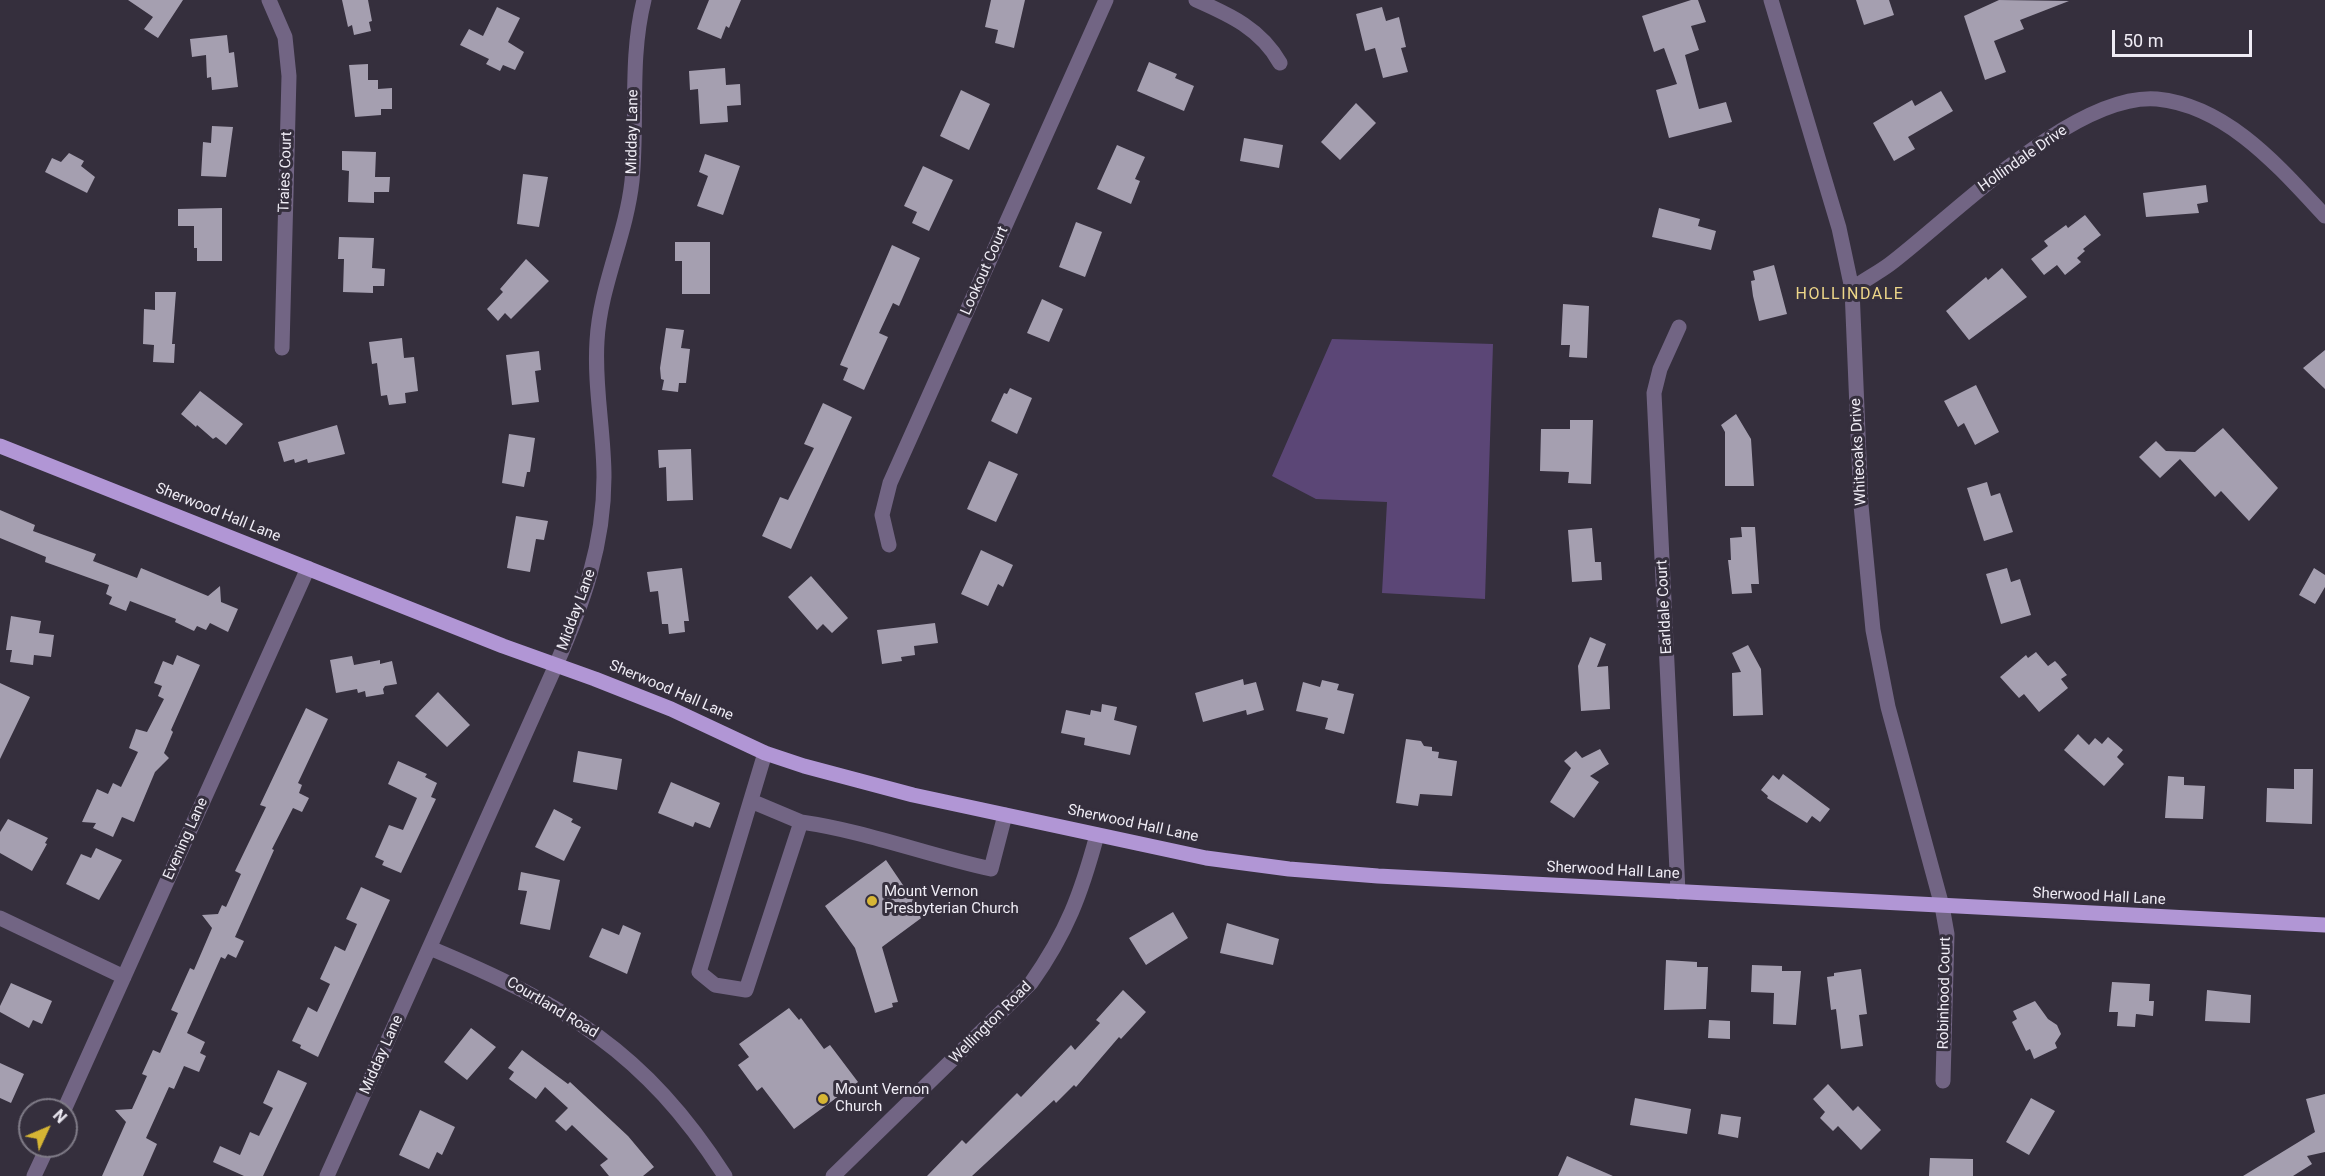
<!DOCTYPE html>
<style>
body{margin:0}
#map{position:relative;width:2325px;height:1176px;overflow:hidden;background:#352f3d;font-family:Roboto,sans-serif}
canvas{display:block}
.north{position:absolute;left:18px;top:1098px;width:60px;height:60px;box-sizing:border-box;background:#352f3d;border:2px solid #7f7b87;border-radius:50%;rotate:46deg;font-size:16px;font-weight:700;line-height:24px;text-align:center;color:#efecf5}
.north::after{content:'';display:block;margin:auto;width:21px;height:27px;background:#d6b534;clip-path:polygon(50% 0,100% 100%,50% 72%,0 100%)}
.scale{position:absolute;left:2112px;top:30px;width:140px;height:27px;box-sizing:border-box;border:3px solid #efecf5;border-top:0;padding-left:8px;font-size:18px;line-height:21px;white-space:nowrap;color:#efecf5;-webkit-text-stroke:4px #352f3d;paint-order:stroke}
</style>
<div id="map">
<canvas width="2325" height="1176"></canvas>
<div class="north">N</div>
<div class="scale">50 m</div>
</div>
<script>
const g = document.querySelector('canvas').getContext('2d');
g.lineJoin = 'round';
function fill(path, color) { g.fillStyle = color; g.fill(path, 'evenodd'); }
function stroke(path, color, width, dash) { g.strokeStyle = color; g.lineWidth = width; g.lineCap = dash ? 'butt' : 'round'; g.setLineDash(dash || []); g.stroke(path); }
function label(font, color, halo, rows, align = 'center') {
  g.font = font + ' Roboto,sans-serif'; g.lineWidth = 6; g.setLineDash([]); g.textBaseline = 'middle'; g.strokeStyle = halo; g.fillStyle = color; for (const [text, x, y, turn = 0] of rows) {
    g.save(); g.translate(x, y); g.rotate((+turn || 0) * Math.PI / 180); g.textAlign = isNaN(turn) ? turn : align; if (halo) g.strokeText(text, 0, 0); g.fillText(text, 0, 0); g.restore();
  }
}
fill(new Path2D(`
 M1332,339L1493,344L1485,599L1382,593L1387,502L1316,499L1272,476Z`), '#5b4676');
fill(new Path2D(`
 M128,0H183L158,38L144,29L153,17Z
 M342,0H368L372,21L369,22L371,31L354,35L352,25L348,27Z
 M709,0H741L729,28L726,26L721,39L697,29Z
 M991,0H1025L1014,48L995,43L998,30L985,27Z
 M1691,0H1698L1706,22L1691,26L1699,50L1685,55L1699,109L1726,102L1732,122L1669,138L1656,90L1677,84L1664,48L1654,52L1642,16Z
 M1856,0H1889L1894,15L1864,25Z
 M1999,0L2069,1L2020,20L2024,29L1994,41L2006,72L1985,80L1964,16Z
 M497,7L520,18L508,42L524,52L515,70L503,65L500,71L486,64L489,59L460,45L469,29L483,36Z
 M1382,7L1386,21L1399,17L1406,47L1401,48L1408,72L1383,78L1375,48L1365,51L1356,14Z
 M227,35L229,53L234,52L238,87L212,90L211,77L207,78L206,55L192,57L190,39Z
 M1149,62L1177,74L1175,78L1194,86L1184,111L1137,91Z
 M368,64V80H378V89L392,88V109H381V115L355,117L349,65Z
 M725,68L726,85L740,84L741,105L727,106L728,122L700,124L698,89L690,90L689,71Z
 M961,90L990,104L969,150L940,136Z
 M1941,91L1953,111L1908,137L1915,149L1894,161L1873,123L1912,100L1915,106Z
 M1356,103L1376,123L1340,160L1321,142Z
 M212,126L233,127L226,177L201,176L203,142L211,143Z
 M1244,138L1283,145L1279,168L1240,161Z
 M1117,145L1145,157L1135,179L1140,181L1131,204L1097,189Z
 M342,151L376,152L375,177H390L389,192H374V203L348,202L349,171L342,170Z
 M69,153L84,161L81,166L95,177L87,193L45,172L52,158L61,162Z
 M705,154L740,166L723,215L697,206L708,176L699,172Z
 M923,166L953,180L929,231L912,223L917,212L904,206Z
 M523,174L548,177L539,227L517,224Z
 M2206,185L2208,202L2197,204L2199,213L2146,217L2143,193Z
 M222,208V261H197V248H194V226H178V209Z
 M1659,208L1700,219L1698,226L1716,231L1711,250L1652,237Z
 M2085,215L2101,235L2083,249L2085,251L2077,258L2081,262L2065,275L2057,265L2044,275L2031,259L2048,246L2044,241L2066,225L2068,228Z
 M1076,222L1102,232L1085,277L1059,267Z
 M339,237L374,238L372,268L385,269L384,286H373V293L343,292L344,259H338Z
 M675,242H710V294H682V261H675Z
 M892,245L920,258L899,306L893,303L879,333L888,337L864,390L843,380L848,368L840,365Z
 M526,259L549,281L511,319L505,313L498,321L487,309L503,292L500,289Z
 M1774,265L1787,314L1759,321L1753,296L1751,281L1755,280L1753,271Z
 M2002,268L2027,297L1969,340L1946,311L1986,277L1988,280Z
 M155,292H176L172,344H175L174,363L153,362L154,345L143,344L144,309L155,310Z
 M1042,299L1063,309L1049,342L1027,333Z
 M1563,304L1589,306L1587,358L1569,357L1570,345H1561Z
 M666,328L684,330L681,348L690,349L686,383H679L678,392L662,390L664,380L661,379L660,368Z
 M402,338L404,358L414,357L418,391L405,393L406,403L389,405L387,395L381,396L377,363L372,364L369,342Z
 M2325,350V389L2303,368Z
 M539,351L541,370L535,371L539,402L512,405L506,355Z
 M1976,385L1999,432L1975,445L1964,423L1958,427L1944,401Z
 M1010,388L1032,398L1017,434L991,421L1004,393L1007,394Z
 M200,391L243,424L226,445L216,437L213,439L197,425L196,427L181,414Z
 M823,403L852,417L791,549L762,536L780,497L788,500L814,448L804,444Z
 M1736,414L1751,439L1754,486H1725V432L1721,425Z
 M1570,420H1593L1591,484L1568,483L1569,472L1540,471L1541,429H1570Z
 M337,425L345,454L308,463L307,459L295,463L294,459L284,462L278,442Z
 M2223,428L2278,488L2249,521L2221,491L2215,497L2180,459L2160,478L2139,457L2156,441L2166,451L2195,452Z
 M509,434L535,438L530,472H527L524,487L502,483Z
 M691,449L693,500L667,501L666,467L659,468L658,450Z
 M989,461L1018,474L996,522L967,509Z
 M1987,482L1991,496L2000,493L2013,532L1984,541L1967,488Z
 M0,510L35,525L33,531L96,554L93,561L137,578L141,568L208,596L220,586L221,602L238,609L228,632L210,623L206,630L197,626L194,631L175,622L176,619L130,601L126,611L109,604L112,597L106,594L109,585L45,562L46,557L0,538Z
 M516,516L548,521L544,540L536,539L530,572L507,568Z
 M1741,527H1755L1759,584H1751L1752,593L1732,594L1728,560H1731L1730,538L1742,537Z
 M1592,528L1595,562H1601L1602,580L1572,582L1568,530Z
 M981,550L1013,565L1003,587L998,584L988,606L961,594Z
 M682,568L689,621H684L685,632L669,634L668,624H662L658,591L650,592L647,572Z
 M2007,568L2011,582L2020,579L2031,615L2001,624L1986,574Z
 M2314,568L2325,575V587L2315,604L2299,595Z
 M811,576L848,618L832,633L823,624L817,630L788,597Z
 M11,616L41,621L39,633L54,635L51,657L34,655L33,665L10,662L12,650H6Z
 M935,623L938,643L914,646L915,655L901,657L902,661L882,664L877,630Z
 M1590,637L1606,644L1597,667L1608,666L1610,709L1581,711L1578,666Z
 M1748,645L1761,669L1763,715L1733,716L1732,673L1741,672L1732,653Z
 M2036,652L2048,666L2055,661L2058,664L2067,675L2061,679L2068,688L2039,712L2024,694L2019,698L2000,677L2026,655L2028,658Z
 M177,655L200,665L171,730L173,732L164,753L169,758L155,772L134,822L122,817L113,837L93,828L96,823L82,822L97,789L108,794L113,783L121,787L138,752L129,748L136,729L147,732L164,699L158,696L162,686L154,683L163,661L173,665Z
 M352,656L354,665L380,660V664L392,661L397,684L385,686L383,689L384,694L366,697L365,691L358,693L357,689L336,693L330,660Z
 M1243,679L1244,685L1256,682L1264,710L1247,715L1246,710L1203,722L1195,693Z
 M1322,680L1339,684L1337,690L1354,694L1344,734L1325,729L1328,718L1296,711L1303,682L1320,687Z
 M0,683L30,697L0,759Z
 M438,692L470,725L447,747L415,716Z
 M1102,704L1117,707L1114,720L1137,726L1130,755L1084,745L1085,738L1061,733L1066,710L1090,715L1091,710L1101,712Z
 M306,708L328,719L298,783L302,785L299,793L309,798L302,812L293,808L272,849L274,850L235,937L244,941L236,958L228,954L225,959L221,957L187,1033L205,1042L200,1053L206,1056L199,1072L184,1066L174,1089L169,1087L146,1138L157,1144L143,1176H102L126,1122L115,1110L132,1109L147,1076L142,1074L153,1050L160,1053L178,1013L171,1010L190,968L194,970L212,928L202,915L218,914L222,905L226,907L241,874L235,871L266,807L260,805Z
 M2078,734L2089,745L2095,738L2102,744L2108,737L2123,750L2117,757L2124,764L2104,786L2064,750Z
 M1406,739L1421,741L1424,746L1432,747V751L1439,752L1438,758L1457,761L1452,796L1420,794L1418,806L1396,803Z
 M1600,749L1609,764L1590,776L1599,782L1574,818L1550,802L1571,768L1564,761L1576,751L1582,758Z
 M578,751L622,759L617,790L573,782Z
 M398,761L427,774L425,777L437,783L431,797L436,799L401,873L382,865L384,861L375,857L389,825L403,830L417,798L388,784Z
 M2294,769H2313L2312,824L2266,822L2267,788L2294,789Z
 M1783,774L1830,809L1820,822L1812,816L1807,823L1767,798L1768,796L1761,790L1773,775L1779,780Z
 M2168,776L2184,777V785L2205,786L2203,819L2165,818Z
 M671,782L720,803L710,828L695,822L693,827L658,813Z
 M554,809L573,819L571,822L581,827L564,861L535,847Z
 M8,819L48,838L45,843L47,844L32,871L0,853V832Z
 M96,848L122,860L99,900L66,884L81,854L91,858Z
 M886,860L924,916L882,947L898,1002L892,1003L893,1007L875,1013L855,948L825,906Z
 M521,872L560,880L550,930L520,924L527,891L518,890Z
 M361,887L390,900L318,1057L300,1048L301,1045L292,1041L308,1007L317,1012L330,984L320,979L335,946L345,951L357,924L346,919Z
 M1173,912L1188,938L1146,965L1129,938Z
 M1227,923L1279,939L1273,965L1220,953Z
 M623,925L641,933L627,974L589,957L602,928L619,935Z
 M1666,960L1697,962V967H1708L1706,1009L1664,1010Z
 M1752,965L1782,966V971H1801L1796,1025L1773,1024L1774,993L1751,992Z
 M1861,969L1867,1014L1859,1015L1863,1046L1841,1049L1836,1009L1831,1010L1827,977L1834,976V973Z
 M2112,982L2150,984L2149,1001H2154L2153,1016L2136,1014L2135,1027L2117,1026L2118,1012H2109Z
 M11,983L52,1001L42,1024L33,1020L29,1028L0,1012V1006Z
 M1123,990L1146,1012L1121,1039L1119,1037L1076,1087L1074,1085L1056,1103L1054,1100L972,1176H927L962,1140L966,1144L1017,1093L1021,1097L1071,1045L1075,1050L1100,1023L1096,1020Z
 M2207,990L2251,995L2250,1023L2205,1021Z
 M2035,1001L2048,1019L2057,1025L2061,1034L2055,1043L2057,1048L2034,1059L2030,1049L2026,1051L2012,1022L2017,1019L2013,1011Z
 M789,1008L799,1020L801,1018L824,1049L830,1045L858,1082L794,1129L762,1087L757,1091L738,1065L749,1057L739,1044Z
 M1709,1020L1730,1021V1039L1708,1038Z
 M471,1028L496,1047L467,1080L444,1062Z
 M522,1050L568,1084L570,1082L628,1136L654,1167L643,1176H609L600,1165L608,1159L572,1125L566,1131L555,1121L568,1108L545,1087L536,1099L509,1079L514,1072L508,1068Z
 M0,1063L24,1074L11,1103L0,1098Z
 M278,1070L307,1083L263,1176H244L213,1162L220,1146L240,1155L250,1132L259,1136L273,1108L263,1103Z
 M1828,1084L1853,1111L1858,1106L1881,1130L1861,1150L1838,1126L1833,1131L1820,1118L1825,1112L1813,1099Z
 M2325,1094V1152L2307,1156L2312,1164L2293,1176H2243L2315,1132L2306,1099Z
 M1635,1098L1691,1109L1687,1134L1630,1125Z
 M2031,1098L2055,1111L2029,1155L2006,1142Z
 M420,1110L455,1127L442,1155L437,1152L429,1169L399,1155Z
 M1721,1114L1741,1117L1738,1138L1718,1134Z
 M1567,1156L1613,1176H1558Z
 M1930,1158L1973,1159V1176H1929Z`), '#a59fb0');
stroke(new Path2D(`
 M269,0L285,37L289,76L282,348
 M1196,0C1230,15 1261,29 1280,63
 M1771,0L1839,228L1852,289L1861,505L1873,630L1888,707L1942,906L1947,934L1943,1081
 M1852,289C1864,280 1878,273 1890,264C1953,216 2075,92 2157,99C2228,106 2280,168 2325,216
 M889,545L882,515L890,483L1106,0
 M765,753L699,972L715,985L746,990L801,822C865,831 927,855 991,869L1005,815
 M751,801L801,822
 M1678,892L1654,393L1660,369L1679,327
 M0,918L124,977
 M430,948C564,1004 645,1051 725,1176
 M64,1110L308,568
 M34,1176L48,1146
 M327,1176L556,665C583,604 604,545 604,477C604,431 594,387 597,341C600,286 626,236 632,181C638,120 629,60 644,0
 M833,1176L1031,983C1067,932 1081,894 1097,835`), '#726584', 15);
stroke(new Path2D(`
 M0,446L503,646L595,679L671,709L765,753L804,766L913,795L1206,858L1289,869L1378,876L2325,925`), '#b196d5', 15);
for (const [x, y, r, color] of [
 [872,901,6,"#d6b534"],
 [823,1099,6,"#d6b534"]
]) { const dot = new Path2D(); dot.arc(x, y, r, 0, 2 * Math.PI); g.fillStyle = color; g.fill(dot); stroke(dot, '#352f3d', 2); }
label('15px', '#efecf5', '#352f3d', [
 ["Midday Lane",633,132,-89],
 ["Hollindale Drive",2023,159,-35],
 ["Traies Court",286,172,-88],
 ["Lookout Court",985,271,-66],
 ["Whiteoaks Drive",1859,452,-93],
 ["Sherwood Hall Lane",218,513,22],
 ["Earldale Court",1665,607,-93],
 ["Midday Lane",577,610,-70],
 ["Sherwood Hall Lane",671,691,23],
 ["Sherwood Hall Lane",1133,824,12],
 ["Evening Lane",186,839,-66],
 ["Sherwood Hall Lane",1613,871,3],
 ["Sherwood Hall Lane",2099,897,3],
 ["Robinhood Court",1945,993,-89],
 ["Courtland Road",552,1008,31],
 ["Wellington Road",991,1023,-45],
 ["Midday Lane",382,1055,-66]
]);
label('15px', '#efecf5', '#352f3d', [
 ["Mount Vernon",884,892],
 ["Presbyterian Church",884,909],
 ["Mount Vernon",835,1090],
 ["Church",835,1107]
], 'left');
g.letterSpacing = '1.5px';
label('16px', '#edd689', '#352f3d', [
 ["HOLLINDALE",1850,295]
]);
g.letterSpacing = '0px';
</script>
